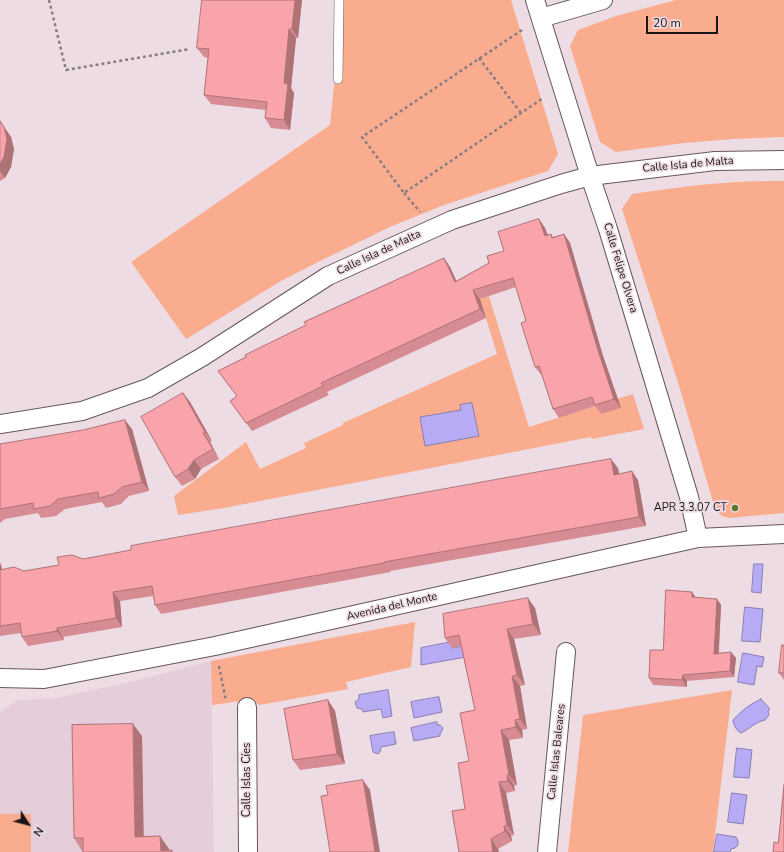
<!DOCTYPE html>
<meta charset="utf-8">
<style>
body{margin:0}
#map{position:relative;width:784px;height:852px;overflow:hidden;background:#eddce4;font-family:"Nunito Sans",sans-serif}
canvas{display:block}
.north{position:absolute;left:8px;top:804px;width:40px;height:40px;-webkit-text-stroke:3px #eddce4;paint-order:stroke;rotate:126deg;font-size:11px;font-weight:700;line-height:16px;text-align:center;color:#1a1417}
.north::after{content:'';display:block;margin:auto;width:14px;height:18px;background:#1a1417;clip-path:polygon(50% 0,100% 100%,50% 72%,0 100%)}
.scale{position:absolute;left:646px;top:16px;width:72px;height:18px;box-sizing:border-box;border:2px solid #1a1417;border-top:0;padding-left:5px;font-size:12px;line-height:14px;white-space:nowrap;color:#1a1417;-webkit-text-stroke:3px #eddce4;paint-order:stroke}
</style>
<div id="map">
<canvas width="784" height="852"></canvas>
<div class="north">N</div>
<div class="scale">20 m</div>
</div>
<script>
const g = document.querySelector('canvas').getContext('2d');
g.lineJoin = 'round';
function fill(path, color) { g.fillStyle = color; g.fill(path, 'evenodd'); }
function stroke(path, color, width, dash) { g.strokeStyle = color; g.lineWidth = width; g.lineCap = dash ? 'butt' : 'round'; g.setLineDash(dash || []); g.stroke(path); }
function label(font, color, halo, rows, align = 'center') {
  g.font = font + ' "Nunito Sans",sans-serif'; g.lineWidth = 3.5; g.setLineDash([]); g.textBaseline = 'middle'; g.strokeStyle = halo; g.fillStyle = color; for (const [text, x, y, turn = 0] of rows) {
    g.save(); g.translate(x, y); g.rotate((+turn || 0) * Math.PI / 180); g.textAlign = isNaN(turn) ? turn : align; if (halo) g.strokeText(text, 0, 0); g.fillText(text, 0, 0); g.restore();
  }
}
fill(new Path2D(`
 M211,661L214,852H0V712L18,700L51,699L126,683Z`), '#e5cdd9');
fill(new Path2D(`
 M343,0H511L558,154L548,171L444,205L392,226L318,262L281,281L186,339L131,262L330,125Z
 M676,0H784V137L733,139L684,143L616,152L600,142L570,46L578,30L616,16Z
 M784,181V513L729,518L722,516L715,509L680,389L622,209L632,194C682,186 733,180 784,181Z
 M489,296L529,427L633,394L644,429L592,439L591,437L224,508L178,515L174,496L246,442L260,469L306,448L304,443L343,425V423L497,354L480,299Z
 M415,622L411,667L346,682L348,689L259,705C251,697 223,704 212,705L211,661Z
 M732,690L713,852H568L583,715Z
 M0,814H31V852H0Z`), '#faac8e');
const water = new Path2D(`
 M472,403L479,436L425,446L420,417L461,410L460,405Z
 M754,564H763L761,593L752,592Z
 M745,607L763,609L760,642L742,641Z
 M452,642V648L466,645V657L421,665V648Z
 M743,653L764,657L762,667L757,666L754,685L738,682Z
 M388,690L392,716L383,718L381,709L363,712L362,709L357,708L355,702L359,699V695Z
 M439,697L442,712L414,718L411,702Z
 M761,699L770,709L768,711L769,715L765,720C757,721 749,729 741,733C736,730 734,726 733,720C741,711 750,704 761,699Z
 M437,722V725H440L443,728L442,731L440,734V736L414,741L411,728Z
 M394,732L396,744L381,747L380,752L378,754L373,752L370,736Z
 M737,748L752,750L749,778L734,777Z
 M732,793L747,795L743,824L728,822Z
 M717,834L736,837L738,841V845L735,848L731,849L730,852H714Z`);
fill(water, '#b6abf4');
stroke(water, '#877eb2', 1);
const service = new Path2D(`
 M338,79L339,0`);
const minor = new Path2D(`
 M535,0L590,176L608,229L689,497L698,538
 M541,18L603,0
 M0,424L82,411L148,388L202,357L328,276L452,220L561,184L590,176L715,161L784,160
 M0,678L44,679L215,646L698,538L784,534
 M247,707L248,852
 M547,852L566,652`);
stroke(service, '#65575e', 10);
stroke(minor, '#65575e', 20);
stroke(new Path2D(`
 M49,0L66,70L190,49
 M522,30L362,137L404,193L543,98
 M479,58L521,113
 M404,193L420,212
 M219,666L226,701`), '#887d82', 2.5, [3, 3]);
stroke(service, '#fff', 9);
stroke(minor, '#fff', 18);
fill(new Path2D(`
 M302,0L298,38H296L291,88L294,93L290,130L271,128L265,118L266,110L211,104L204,95L208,58L204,57L197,48Z
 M0,121L11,137L14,149L11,167L5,178L0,181Z
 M539,219L545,228L548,235L551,234L553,237L564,234L570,243L603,356L621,408L601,414L595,406L559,418L553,409L542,376L535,367L526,321L516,287L480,299L486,318L327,392L329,395L252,431L230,401L237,396L218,371L444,258L450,267L456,281L489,263L504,251Z
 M183,393L190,402L212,441L210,442L219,459L201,469L195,479L182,486L175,477Z
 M132,429L149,491L129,496L121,504L106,508L102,502L65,509L56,516L41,518L38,513L5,519L0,523V444Z
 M618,468L619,474L638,480L646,526L390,571L391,572L161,614L155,605L153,596L120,601L122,627L63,637L64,640L28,646L22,637L21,633L0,636V563L1,565L2,569L24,571L59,565L83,559Z
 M692,592L696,598L717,599L721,605L719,653L731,652L736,658L734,677L687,681V687L653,685L649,678Z
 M535,608L541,635L514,639L525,685L520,686L527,729L522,730L523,738L509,740L517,785L514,786L515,791L506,793L514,835L511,836L512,841L498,849L499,852H459L465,809L469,761L475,710L461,646L452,648L445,638Z
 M784,645V680L779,673Z
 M328,700L335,711L345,764L300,770L293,760Z
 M142,736L143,837L169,849V851L173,852H83V851H82L74,838Z`), '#d68c92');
fill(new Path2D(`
 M295,0H302L298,38L292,29Z
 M289,29L296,38L291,88L294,93L290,130L284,120V83Z
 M0,121L11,137L14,149L11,167L5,178L0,171Z
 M539,219L545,228L551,244L545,236Z
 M564,234L570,243L603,356L621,408L614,399L597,347Z
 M444,258L450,267L461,291L455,282Z
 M473,290L480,299L486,318L480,309Z
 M183,393L190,402L212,441L205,432Z
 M125,420L132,429L149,491L142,482Z
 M203,433L210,442L219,459L213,449Z
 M611,459L618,468L621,484L614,475Z
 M194,460L201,469L195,479L188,469Z
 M632,471L638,480L646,526L639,517Z
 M0,563L1,565L4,579L0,574Z
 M113,592L120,601L122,627L116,618Z
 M692,592L696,598L692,597Z
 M528,598L535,608L541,635L533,624Z
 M717,599L721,605L718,660L714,654Z
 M57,628L63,637L64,640L57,631Z
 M507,629L514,639L525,685L517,675Z
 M731,652L736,658L734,677L730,671Z
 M683,675L687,681V687L682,680Z
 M512,676L520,686L527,729L520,719Z
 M328,700L335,711L345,764L337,754Z
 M515,720L522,730L523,738L516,727Z
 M133,724L142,736L144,849L135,837Z
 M501,730L509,740L517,785L509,775Z
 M507,775L514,786L515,791L508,781Z
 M363,780L370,790L380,852H375Z
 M499,782L506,793L514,835L507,825Z
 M504,826L511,836L512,841L505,831Z
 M160,836L169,849V852L161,851Z
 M491,839L498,849L499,852H493Z`), '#ae7277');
const building = new Path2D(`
 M202,0H295L292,29H289L284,83L288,84L284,120L265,118L267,102L204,95L209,49L197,48Z
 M0,121L4,127L7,139L4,157L0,164Z
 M539,219L545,236L551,234L552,238L564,234L597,347L614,399L595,405L592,397L553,409L539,366L535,367L521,323L526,321L513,278L473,290L480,309L321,383L323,386L246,423L230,401L237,396L218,371L246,357L245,355L306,325L304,322L444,258L455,282L489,263L487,256L504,251L498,232Z
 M183,393L205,432L203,433L213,449L194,460L188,469L175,477L141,417Z
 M125,420L142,482L122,487L114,494L99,498L98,492L58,499L50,506L34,509L33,503L0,509V444L83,430Z
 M611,459L614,475L632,471L639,517L384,562V563L155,605L152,586L113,592L116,618L57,628V631L22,637L20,623L0,626V570L14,567L24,571L59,565L57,557L72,555L83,559L131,550V546Z
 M666,590L692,592V597L717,599L714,654L731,652L730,671L683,675L682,680L649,678L650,650H663Z
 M528,598L533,624L507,629L517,675L512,676L520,719L515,720L516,727L501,730L509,775H507L508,781L499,782L507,825L504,826L505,831L491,839L493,852H459L452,811L465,809L458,763L469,761L460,713L475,710L459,635L445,638L443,614Z
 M782,645H784V673H779Z
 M328,700L337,754L293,760L284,709Z
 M133,724L135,837L160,836L161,851L172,850V852H83V838H74L72,725Z
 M363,780L375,852H330L321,796L328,795L326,786Z
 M784,785V852H773L774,842L778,843Z`);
fill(building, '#f9a3aa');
stroke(building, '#ae7277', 1);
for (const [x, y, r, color] of [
 [735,508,4,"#5d782b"]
]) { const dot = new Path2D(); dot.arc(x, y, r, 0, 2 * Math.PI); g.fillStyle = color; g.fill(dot); stroke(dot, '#eddce4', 1.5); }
label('11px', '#1a1417', '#eddce4', [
 ["Calle Isla de Malta",688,165,-5],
 ["Calle Isla de Malta",379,253,-25],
 ["Calle Felipe Olvera",620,268,73],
 ["Avenida del Monte",392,607,-13],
 ["Calle Islas Baleares",557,752,-84],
 ["Calle Islas Cíes",247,780,-90]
]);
label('11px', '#1a1417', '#eddce4', [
 ["APR 3.3.07 CT",727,508]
], 'right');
</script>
